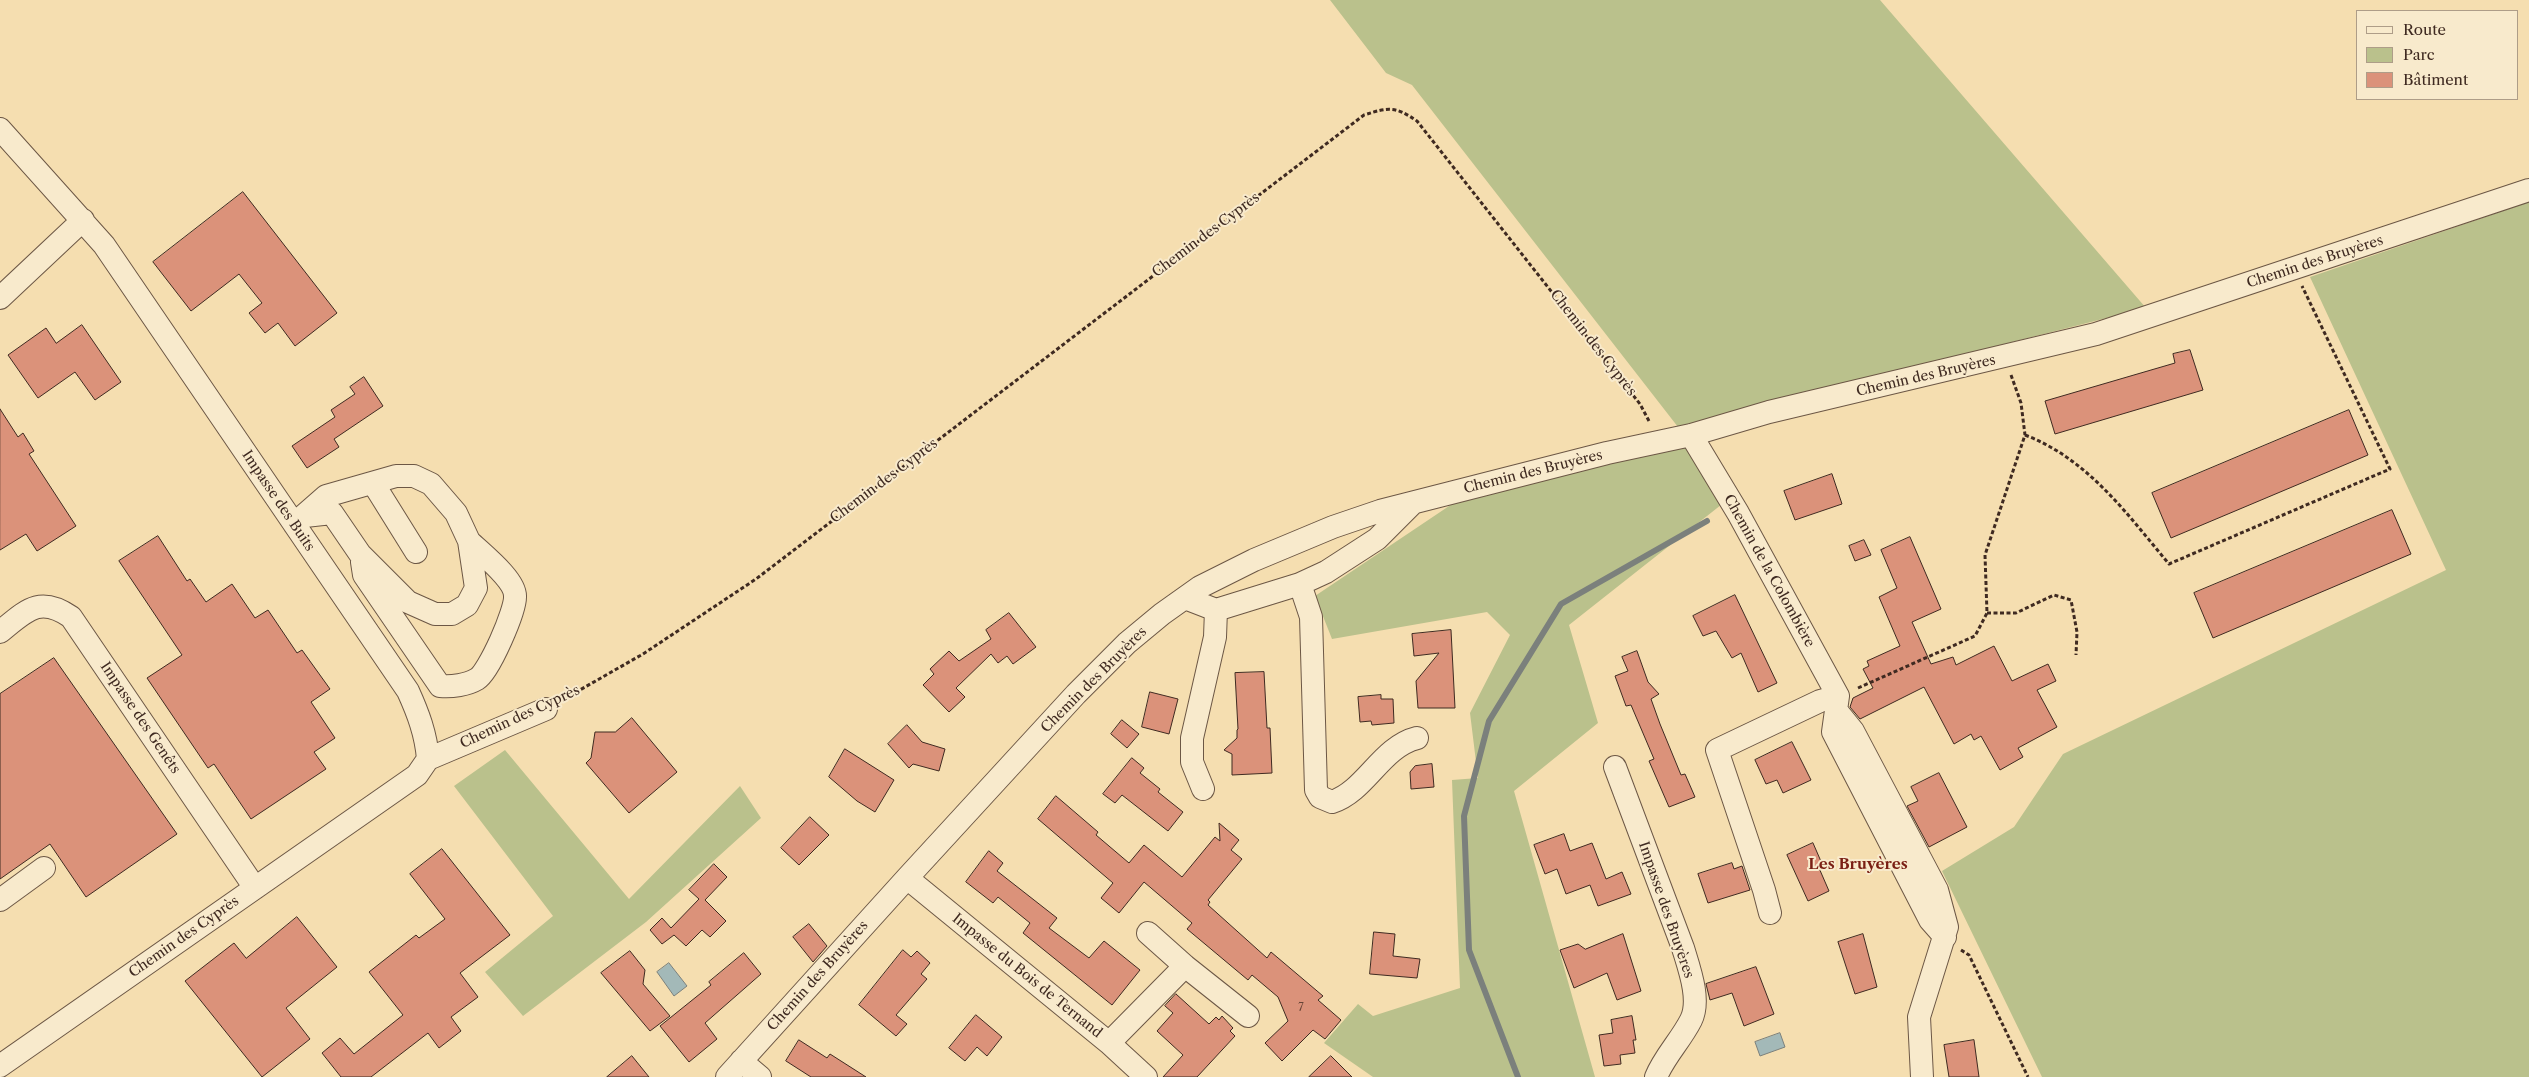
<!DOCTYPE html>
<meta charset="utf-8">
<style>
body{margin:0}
#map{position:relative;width:2529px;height:1077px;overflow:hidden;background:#f5deb0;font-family:"Libre Caslon Text",serif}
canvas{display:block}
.legend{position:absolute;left:2356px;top:10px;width:162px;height:90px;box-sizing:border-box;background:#f8eacc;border:1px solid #ae9d88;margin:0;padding:6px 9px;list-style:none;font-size:15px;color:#3f2a21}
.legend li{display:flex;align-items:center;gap:10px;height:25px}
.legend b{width:25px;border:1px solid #ae9d88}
</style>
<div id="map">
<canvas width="2529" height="1077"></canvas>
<ul class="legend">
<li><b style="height:6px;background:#f8eacc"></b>Route</li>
<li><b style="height:14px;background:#bac18c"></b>Parc</li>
<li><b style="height:14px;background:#db927a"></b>Bâtiment</li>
</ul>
</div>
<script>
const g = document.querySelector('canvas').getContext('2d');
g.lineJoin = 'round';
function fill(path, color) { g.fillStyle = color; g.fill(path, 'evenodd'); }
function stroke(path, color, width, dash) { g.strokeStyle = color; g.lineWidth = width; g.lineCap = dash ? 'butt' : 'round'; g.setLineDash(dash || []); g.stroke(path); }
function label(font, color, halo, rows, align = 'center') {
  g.font = font + ' "Libre Caslon Text",serif'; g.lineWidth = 4; g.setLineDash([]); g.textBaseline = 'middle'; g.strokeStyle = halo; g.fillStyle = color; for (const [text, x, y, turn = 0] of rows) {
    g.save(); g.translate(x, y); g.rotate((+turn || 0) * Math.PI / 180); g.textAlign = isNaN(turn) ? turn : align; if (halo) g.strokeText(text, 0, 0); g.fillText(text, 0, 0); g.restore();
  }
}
fill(new Path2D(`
 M1330,0H1880L2146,308L1678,427L1412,85L1386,73Z
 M2529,202V1077H2042L1942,871L2014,827L2063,754L2446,570L2310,277Z
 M1686,447L1726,501L1569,625L1598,723L1514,791L1595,1077H1373L1324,1043L1358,1004L1373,1016L1460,988L1452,780L1478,778L1470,713L1510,635L1487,612L1332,639L1315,596L1464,496Z
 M505,750L629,899L740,786L761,818L646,922L523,1016L485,972L553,916L454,786Z`), '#bac18c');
const water = new Path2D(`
 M669,963L687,986L674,996L657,972Z
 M1780,1033L1785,1047L1760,1056L1755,1042Z`);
fill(water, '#a3b9b8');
stroke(water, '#7b807c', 1);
stroke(new Path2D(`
 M1518,1077L1469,950L1464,816L1489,721L1561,604L1707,521`), '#7b807c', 6);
const building = new Path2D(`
 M243,192L337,313L295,346L278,323L265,333L249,313L262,303L239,274L191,311L153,262Z
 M82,325L121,382L95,400L75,372L38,398L8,355L46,328L56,343Z
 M2190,350L2203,390L2055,434L2045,401L2175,363L2173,354Z
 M364,377L383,406L334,439L339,447L307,468L292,446L335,417L331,410L355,394L350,387Z
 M0,409L18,437L23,433L34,451L29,454L76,526L37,551L26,534L0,550Z
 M2349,410L2368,455L2171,538L2152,493Z
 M1832,474L1842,504L1795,520L1784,491Z
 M2392,510L2411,554L2213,638L2194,593Z
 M158,536L187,581L190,579L206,602L232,584L255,618L268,610L297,653L302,650L330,689L311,702L335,738L314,752L326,769L251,819L214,764L208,768L147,678L182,655L119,561Z
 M1910,537L1941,609L1912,622L1931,664L1953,657L1956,665L1994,646L2012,681L2048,664L2056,681L2037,690L2057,727L2018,748L2023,757L2000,770L1981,736L1974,740L1971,734L1954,744L1924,687L1860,719L1850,707L1853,698L1873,688L1863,669L1869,666L1867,661L1900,646L1879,597L1897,588L1881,550Z
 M1864,540L1871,555L1855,561L1849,546Z
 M1735,595L1777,683L1758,692L1741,653L1732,658L1716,631L1703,636L1693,616Z
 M1009,613L1036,647L1013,664L1007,656L998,663L991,654L956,688L965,697L949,712L923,685L934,674L930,669L949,651L959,661L991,639L986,630Z
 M1451,630L1455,708H1418L1416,681L1439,653L1414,656L1412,634Z
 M1637,651L1648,682L1659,694L1651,699L1660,724L1681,775L1685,774L1695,797L1669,807L1649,761L1654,759L1631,705L1626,706L1615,676L1628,671L1622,657Z
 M54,658L177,834L86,897L50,844L0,879V694Z
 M1264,672L1267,728H1270L1272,773L1232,775V754L1224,750L1237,738V730L1238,729L1235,673Z
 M1150,692L1178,699L1169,734L1142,727Z
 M1381,695V699H1393L1394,723L1372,725L1371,721L1360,722L1358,697Z
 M632,718L677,772L629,813L586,763L591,758L595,732H615Z
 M1122,720L1139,734L1127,748L1111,734Z
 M907,725L922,742L945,749L939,771L913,764L909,768L888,744Z
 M1792,742L1811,780L1783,793L1777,780L1766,784L1755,760Z
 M845,749L894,780L875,812L857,801L829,777Z
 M1132,758L1144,768L1140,773L1160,789L1158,792L1183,812L1168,831L1122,795L1115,803L1103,794Z
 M1432,764L1434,787L1411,789L1410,772L1415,766Z
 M1939,773L1967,827L1929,847L1907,806L1918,801L1911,787Z
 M1056,796L1098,832L1096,835L1129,863L1144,845L1182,877L1215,837L1220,841L1219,823L1239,840L1231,850L1242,859L1208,900L1210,902L1208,905L1267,958L1271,952L1323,996L1318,1000L1341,1020L1325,1039L1313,1030L1282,1061L1265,1043L1288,1021L1278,997L1252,975L1248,980L1187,929L1192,923L1144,882L1119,913L1101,898L1113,883L1038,819Z
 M810,817L829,835L799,865L781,848Z
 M1564,834L1570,851L1592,843L1606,879L1622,872L1631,894L1598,906L1590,885L1566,894L1557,869L1545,874L1534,845Z
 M1813,843L1823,866L1819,868L1829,891L1808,901L1787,855Z
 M442,849L510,935L460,973L478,997L451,1017L461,1031L439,1048L428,1033L371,1077H341L322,1053L340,1038L354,1054L403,1015L369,972L416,935L419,938L445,919L410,874Z
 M989,851L1003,863L997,871L1057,918L1049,928L1089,958L1104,941L1140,970L1112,1005L1023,933L1030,923L998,897L993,903L966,882Z
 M1732,863L1734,869L1742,866L1750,890L1708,903L1698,874Z
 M714,864L727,877L705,900L726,921L710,937L702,930L686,946L674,935L662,944L650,930L662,918L671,928L699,899L689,890Z
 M297,917L337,967L286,1008L310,1039L262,1077L185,981L234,943L246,958Z
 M809,924L827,946L813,962L793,937Z
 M1374,932L1395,934L1393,956L1420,959L1417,978L1370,974Z
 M1623,934L1641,991L1617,1000L1607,973L1574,988L1560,950L1578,944L1585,949Z
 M1863,934L1877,987L1855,994L1838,942Z
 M903,950L911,957L917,951L930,963L921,974L927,979L896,1015L907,1024L896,1036L859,1005Z
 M630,951L645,970L643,984L670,1016L650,1031L601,973Z
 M744,953L761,974L705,1023L717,1039L689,1062L660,1026L711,985L709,982Z
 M1756,967L1774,1014L1744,1026L1732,993L1710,1000L1706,984Z
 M1176,994L1209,1024L1216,1017L1219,1020L1222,1016L1233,1028L1230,1031L1235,1036L1197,1077H1163L1183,1055L1157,1031L1173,1013L1165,1006Z
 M976,1015L1002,1037L987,1056L977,1047L965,1061L949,1048Z
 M1632,1016L1636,1040H1633L1635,1053L1620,1055L1621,1064L1604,1066L1599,1035L1613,1033L1611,1020Z
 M799,1040L827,1058L830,1054L866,1077H811L786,1061Z
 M1974,1040L1979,1077H1949L1944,1045Z
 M632,1056L649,1077H607Z
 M1331,1056L1352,1077H1309Z`);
fill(building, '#db927a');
stroke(building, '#3f2a21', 1);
const minor = new Path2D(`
 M0,129L104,245L408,691C418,713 426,734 428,759
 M0,298L83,220
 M1691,435L1738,513L1838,696L1833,732L1930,920L1945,937
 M373,483L416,552
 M294,524L326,496L396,476H414L431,484L456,513L469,541L476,588L467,605L452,614H435L408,602L360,554L332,513L305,516
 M362,562L364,575L440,686C452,687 467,685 477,679C489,672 516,610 515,596C515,579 481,553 469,541
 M1300,584L1311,617L1316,790L1320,797L1332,802C1366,791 1381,747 1417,738
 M1185,598L1216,610L1300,584L1326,572L1377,539L1412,504
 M0,632C26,611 39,595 71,617L255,888
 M1836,710L1853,731L1937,890L1947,927L1919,1017L1922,1077
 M1615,767L1683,948C1689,968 1701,1000 1691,1020C1681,1040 1664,1057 1656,1077
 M1203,789L1192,762V738L1215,637L1216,610
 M907,878L1109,1043L1146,1077
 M0,900L44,868
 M1770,913L1764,890L1717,750L1820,701L1838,696
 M1148,933L1185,966L1248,1016
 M1109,1043L1185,966
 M741,1061L760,1077
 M0,1066L417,775L428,759L546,709
 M727,1077L907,878L1076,694L1127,643L1162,614L1200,587L1254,560L1333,527L1380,511L1607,453L1691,435L1769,412L2096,334L2529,190`);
stroke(minor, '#6c5745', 24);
stroke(new Path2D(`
 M2025,435C2088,459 2127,514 2169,564L2390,469L2302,286
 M1987,613H2016L2054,595L2071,600L2077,632L2076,655
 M1858,688L1975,636L1987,613L1985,555L2025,435L2021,403L2011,375
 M564,699L643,654L756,579L1364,115C1389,107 1395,106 1417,121L1640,404L1650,423
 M1961,950L1969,955L2028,1077`), '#3f2a21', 3, [4, 2.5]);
stroke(minor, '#f8eacc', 22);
label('11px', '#664437', null, [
 ["7",1301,1008]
]);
label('14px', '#3f2a21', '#f8eacc', [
 ["Chemin des Cyprès",1206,235,-37],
 ["Chemin des Bruyères",2315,262,-18],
 ["Chemin des Cyprès",1593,343,52],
 ["Chemin des Bruyères",1926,376,-13],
 ["Chemin des Bruyères",1533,472,-14],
 ["Chemin des Cyprès",884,481,-37],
 ["Impasse des Buits",278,501,56],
 ["Chemin de la Colombière",1769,571,61],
 ["Chemin des Bruyères",1094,680,-45],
 ["Chemin des Cyprès",520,717,-25],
 ["Impasse des Genêts",140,718,56],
 ["Impasse des Bruyères",1666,910,71],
 ["Chemin des Cyprès",184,937,-35],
 ["Chemin des Bruyères",818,976,-48],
 ["Impasse du Bois de Ternand",1027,976,39]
]);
label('bold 15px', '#7a1f14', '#f8eacc', [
 ["Les Bruyères",1858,865]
]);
</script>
